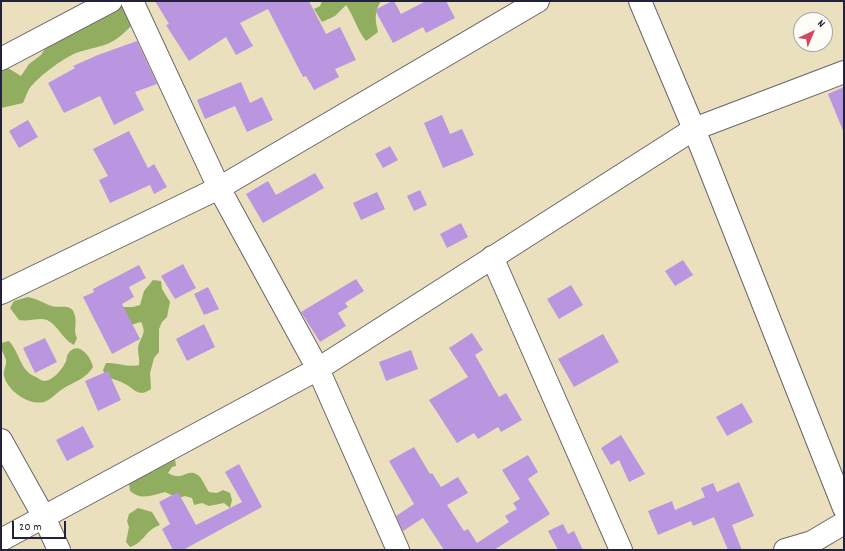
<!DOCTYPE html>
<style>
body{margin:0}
#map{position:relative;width:845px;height:551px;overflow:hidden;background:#ebe0bd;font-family:Dekko,sans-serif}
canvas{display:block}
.frame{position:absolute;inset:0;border:2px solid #22223b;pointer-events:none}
.north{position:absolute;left:793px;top:12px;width:40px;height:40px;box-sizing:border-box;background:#fdfcf7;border:1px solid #a5a5ac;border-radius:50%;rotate:44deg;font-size:11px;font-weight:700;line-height:16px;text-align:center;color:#22223b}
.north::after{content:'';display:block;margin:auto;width:14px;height:18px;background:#d1495b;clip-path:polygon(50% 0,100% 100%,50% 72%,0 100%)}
.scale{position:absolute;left:12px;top:521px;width:54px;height:18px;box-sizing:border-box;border:2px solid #22223b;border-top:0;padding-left:5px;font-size:12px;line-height:14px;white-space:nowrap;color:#22223b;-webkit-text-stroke:3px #fdfcf7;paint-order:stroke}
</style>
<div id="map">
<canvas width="845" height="551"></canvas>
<div class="frame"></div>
<div class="north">N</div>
<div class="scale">20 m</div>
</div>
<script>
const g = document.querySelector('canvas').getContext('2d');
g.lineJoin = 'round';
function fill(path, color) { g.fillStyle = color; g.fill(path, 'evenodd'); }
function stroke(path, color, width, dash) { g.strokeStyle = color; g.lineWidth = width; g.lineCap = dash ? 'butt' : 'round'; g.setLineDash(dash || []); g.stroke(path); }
fill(new Path2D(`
 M119,1L130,11L131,26C109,49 102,44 76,53C62,59 39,76 29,89C27,93 25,98 23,103L1,108V69L8,68L21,76L29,64L41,55L49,42Z
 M322,1H381C374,12 375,19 378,32L366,41C356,28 355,18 346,5L335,16L322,22L314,9L320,6Z
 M153,280L161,281L162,289L170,302L167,317L162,322L159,329V352L154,358L150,373L151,389C140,397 136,391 127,385C120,381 113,379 106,377L103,370L106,363C118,362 128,368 139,365C140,360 138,354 138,349C139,337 148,335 141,322L127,326L118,307H133L140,305L144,291Z
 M28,297C37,299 42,302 49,305C59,310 72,301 75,316C77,325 73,330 77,338L74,345C62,339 58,325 47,320C39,317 29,322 19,320L10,308L14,301Z
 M9,341C20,353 20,371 36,377C38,378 42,381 44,381C52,381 62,370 65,363C67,361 66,357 68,354C78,339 91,357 93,367C87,378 74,382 64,388C57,392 51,400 44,402C29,406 6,390 4,375C3,370 7,365 6,360C4,353 1,352 1,343Z
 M160,442C171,446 175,455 176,466L172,467L168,473C183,482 186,469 196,474C202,476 205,487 209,492L217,493L223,490L230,493L232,500L230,508L224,503L209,506L202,503L194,505L192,498L185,496L178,498L165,492C152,495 141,501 130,491L128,477L138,468L153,472L158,468L154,446Z
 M138,508L152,512L160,525C145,530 144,543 130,547L126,542L129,527L127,521L129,514Z`), '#91ad60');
fill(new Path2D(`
 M155,1H309L326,34L340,27L356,60L335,69L339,77L314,90L306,76L303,77L268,9L240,23L253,46L236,55L226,37L189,61L166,25L169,24Z
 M392,1H394L401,14L426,1H446L455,18L426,33L423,27L393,43L375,10Z
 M137,41L157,84L135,92L144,110L114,125L100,96L64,113L48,83L75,68L73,66L98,55Z
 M241,82L250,103L262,97L273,120L247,132L235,106L205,119L197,100Z
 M844,87V133L828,94Z
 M442,115L450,134L462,129L474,155L443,168L424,123Z
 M28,120L38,137L19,148L9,131Z
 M129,131L148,168L154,164L167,187L154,194L150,185L110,203L99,180L108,176L93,149Z
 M390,146L398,160L383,168L375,154Z
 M315,173L324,188L263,223L246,194L268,181L276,195Z
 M420,190L427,205L414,211L407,196Z
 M377,192L385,209L361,220L353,203Z
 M461,223L468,237L447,248L440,234Z
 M683,260L693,275L675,286L665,271Z
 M183,264L196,288L175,299L161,276Z
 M139,265L146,278L129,287L134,297L122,304L140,339L112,354L83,297L94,292L93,289Z
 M356,279L364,291L345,303L348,307L338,313L346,326L320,342L301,312Z
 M571,285L583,305L559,319L547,299Z
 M208,287L219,309L204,315L194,294Z
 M204,324L215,347L187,361L176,339Z
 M472,333L483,350L475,355L499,397L506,393L522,420L501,432L498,427L478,439L474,433L457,443L429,400L468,377L449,348Z
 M603,334L619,362L574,387L558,359Z
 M45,338L57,362L35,373L23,348Z
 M411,350L418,369L386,381L379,362Z
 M108,371L121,400L98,411L85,381Z
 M742,403L753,422L727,436L716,417Z
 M83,426L94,447L67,461L56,440Z
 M621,435L645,474L629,482L619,460L611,465L601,448Z
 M414,447L430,474L432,473L441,487L458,477L468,493L447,505L464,531L468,529L477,543L509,522L505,516L517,509L513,503L520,499L502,470L528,455L538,472L528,479L550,514L494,550H444L423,518L403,531L396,516L414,504L389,461Z
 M239,464L262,507L183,550H173L162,529L170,524L159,502L178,492L196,525L242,502L225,472Z
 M739,482L754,516L732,525L742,550H728L714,517L693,526L691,521L658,535L648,511L672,501L675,510L705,497L701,488L713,483L717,492Z
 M563,524L568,534L574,531L583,550H558L548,531Z`), '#b996df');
const minor = new Path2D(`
 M132,1L219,188L318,369L398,550
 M640,1L694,129L844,508
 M1,59L111,1
 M492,257L621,550
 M1,293L219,188L538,1
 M1,440L44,517L59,550
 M1,540L318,369L694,129L844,72`);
const tertiary = new Path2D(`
 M785,550L812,542L844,523`);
stroke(minor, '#686468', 24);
stroke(tertiary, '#686468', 24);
stroke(minor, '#fff', 22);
stroke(tertiary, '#fff', 22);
</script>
